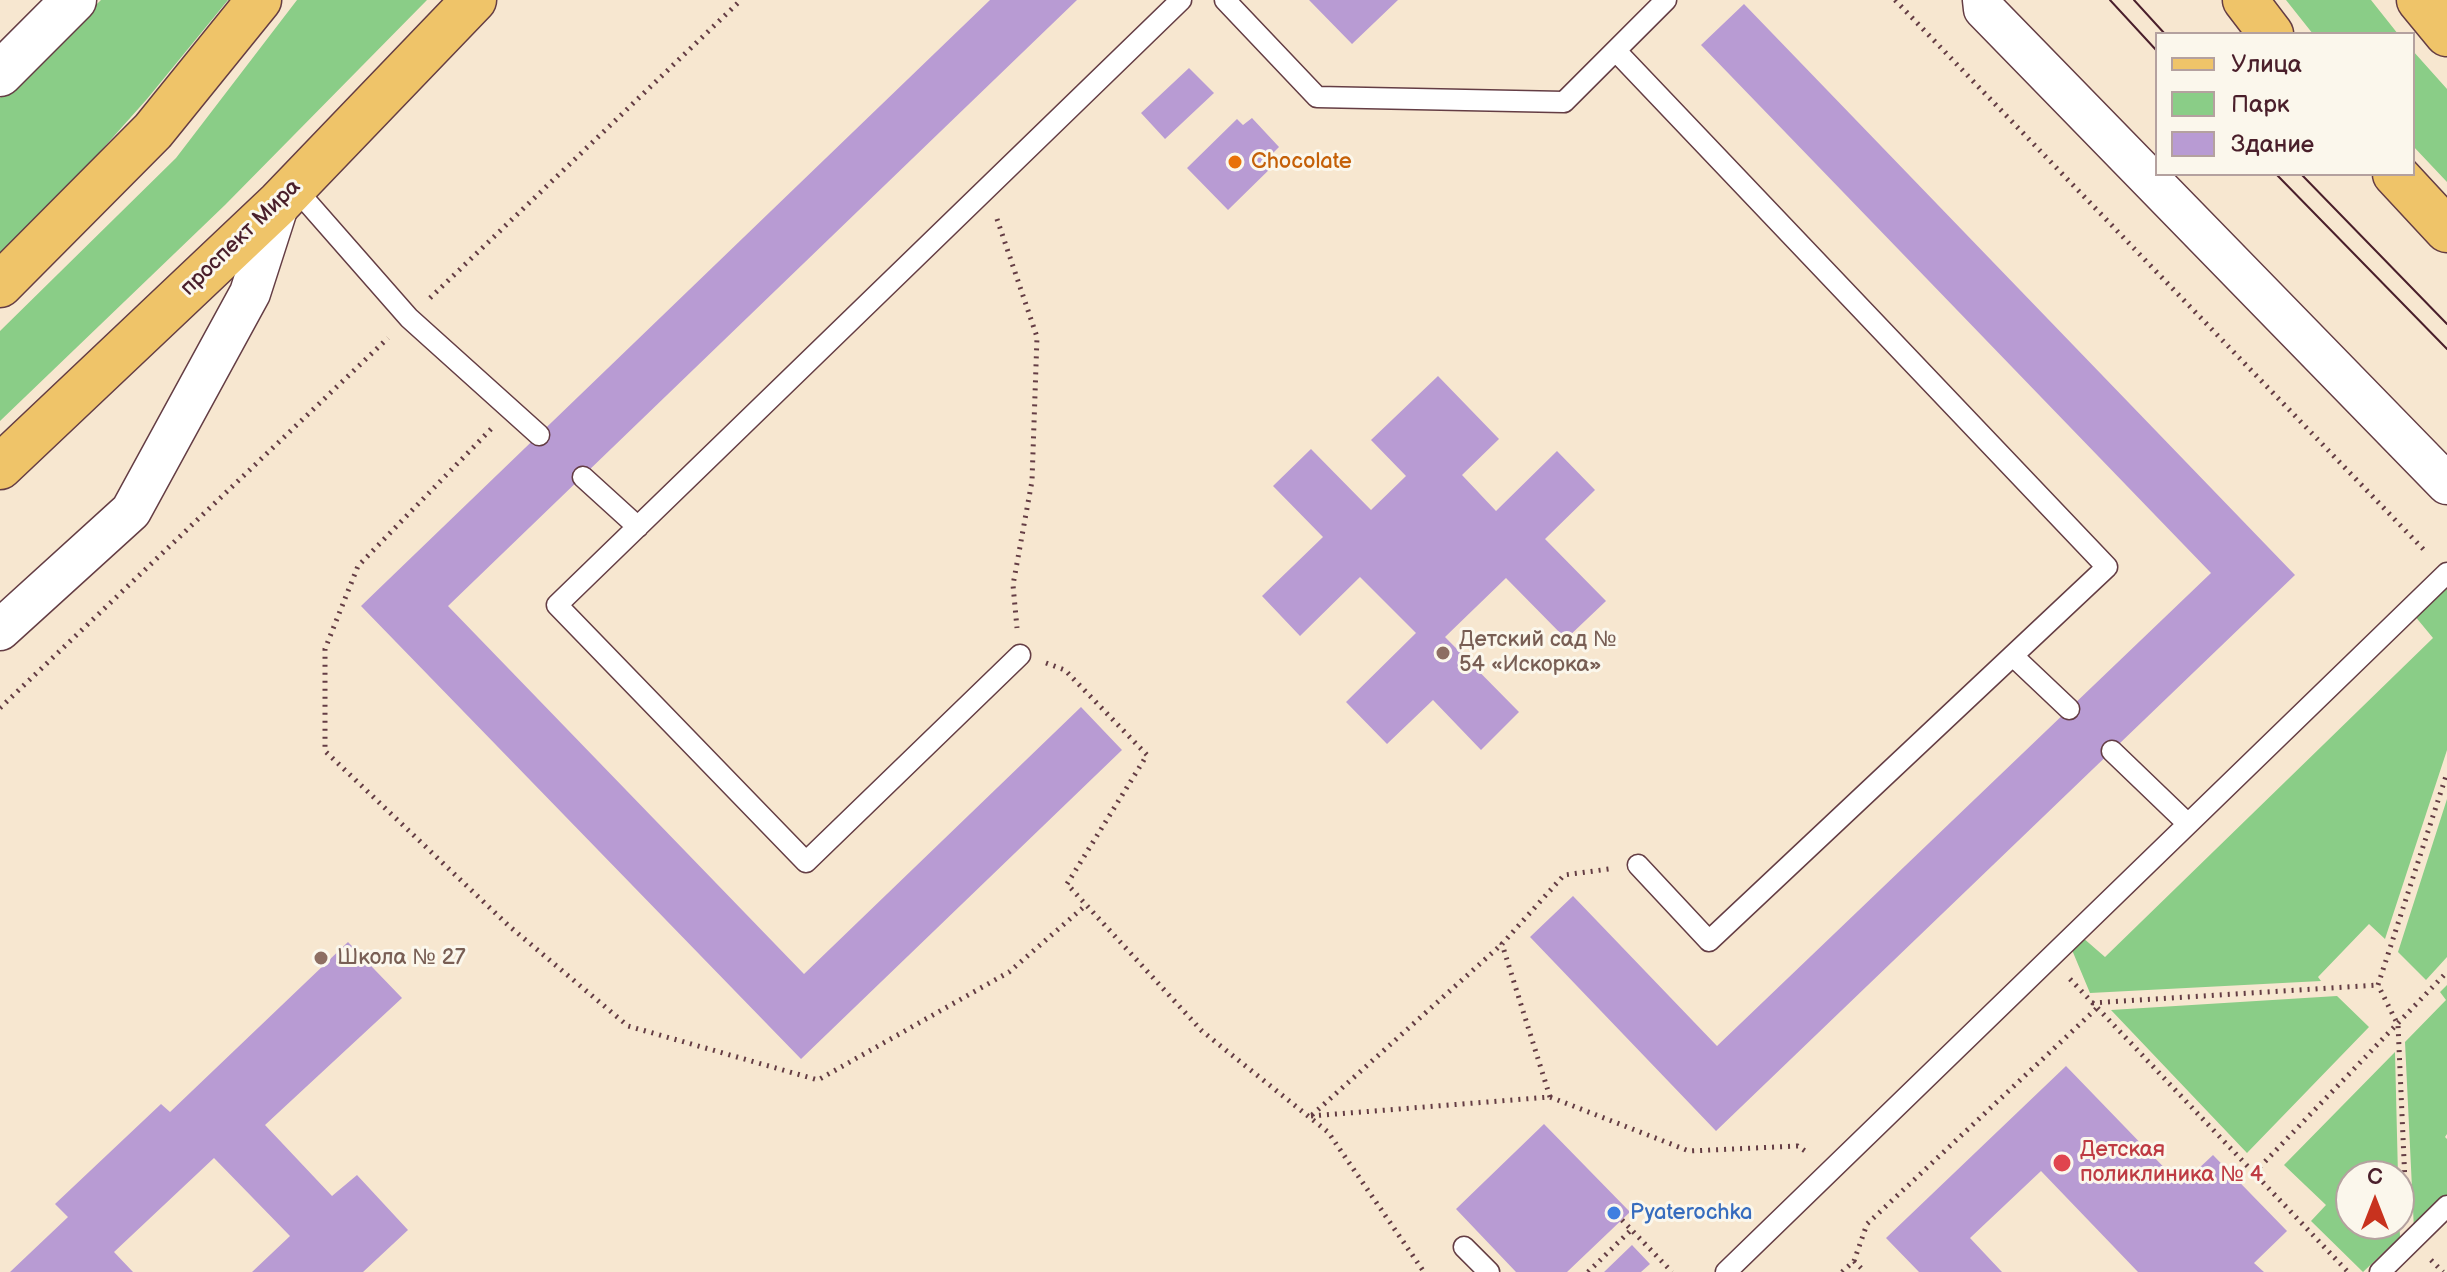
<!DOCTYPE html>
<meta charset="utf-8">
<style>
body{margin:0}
#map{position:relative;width:2447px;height:1272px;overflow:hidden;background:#f7e7d0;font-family:"Balsamiq Sans",sans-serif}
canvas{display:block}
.legend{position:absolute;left:2155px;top:32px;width:260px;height:144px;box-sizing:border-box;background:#fbf7ec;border:2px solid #b4a19f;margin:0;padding:10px 14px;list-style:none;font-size:24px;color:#4a1f2b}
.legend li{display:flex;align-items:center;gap:16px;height:40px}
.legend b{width:40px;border:2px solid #b4a19f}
.north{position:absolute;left:2335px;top:1160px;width:80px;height:80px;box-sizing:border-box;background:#fbf7ec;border:2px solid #b4a19f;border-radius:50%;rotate:0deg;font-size:22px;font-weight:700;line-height:32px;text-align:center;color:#4a1f2b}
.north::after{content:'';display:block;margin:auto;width:28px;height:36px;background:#c8321e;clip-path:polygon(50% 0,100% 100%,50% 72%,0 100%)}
</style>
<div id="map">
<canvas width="2447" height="1272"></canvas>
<ul class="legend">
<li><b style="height:10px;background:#efc469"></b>Улица</li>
<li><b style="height:22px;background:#8acd87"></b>Парк</li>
<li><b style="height:22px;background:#b89bd3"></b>Здание</li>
</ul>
<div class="north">С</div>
</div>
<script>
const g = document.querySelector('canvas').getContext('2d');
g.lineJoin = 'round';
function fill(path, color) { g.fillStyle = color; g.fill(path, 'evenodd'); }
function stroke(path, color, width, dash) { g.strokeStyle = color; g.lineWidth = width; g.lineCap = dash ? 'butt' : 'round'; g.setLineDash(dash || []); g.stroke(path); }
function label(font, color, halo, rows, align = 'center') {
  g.font = font + ' "Balsamiq Sans",sans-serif'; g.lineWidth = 6; g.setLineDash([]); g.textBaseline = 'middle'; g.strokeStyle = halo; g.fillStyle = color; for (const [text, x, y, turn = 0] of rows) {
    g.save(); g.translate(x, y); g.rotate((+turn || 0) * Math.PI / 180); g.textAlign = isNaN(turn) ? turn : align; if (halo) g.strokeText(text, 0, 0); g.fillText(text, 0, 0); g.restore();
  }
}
fill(new Path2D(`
 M101,0H228L147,99L74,181L0,253V98Z
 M297,0H427L225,205L0,421V331L176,158Z
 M2286,0H2371L2398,34H2313Z
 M2413,51L2447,89V182L2413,146Z
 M2445,585L2447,588V750L2385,939L2369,924L2318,977L2321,981L2090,993L2072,950L2082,937L2105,957L2433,638L2414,615Z
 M2447,799V957L2426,980L2398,952Z
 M2447,985V1134L2445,1137L2447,1139V1195L2414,1230L2405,1042L2446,1000L2440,992Z
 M2337,996L2369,1027L2247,1153L2111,1010Z
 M2395,1052L2398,1176H2351V1224H2399V1213L2400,1237L2363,1272L2311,1221L2326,1205L2284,1165Z`), '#8acd87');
fill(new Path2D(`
 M990,0H1077L448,606L804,974L1081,707L1122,750L801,1059L361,606Z
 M1309,0H1398L1352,44Z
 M1744,4L2295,575L1716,1131L1530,937L1573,896L1717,1046L2211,573L1701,45Z
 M1189,68L1214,93L1165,139L1141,113Z
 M1252,118L1279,147L1271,155L1278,161L1228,210L1187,168L1237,119L1243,125Z
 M1438,376L1499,439L1462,475L1496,511L1557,451L1595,490L1545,539L1606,601L1566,639L1506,578L1445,637L1519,712L1481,750L1433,700L1387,744L1346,702L1416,633L1360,577L1300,636L1262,596L1323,537L1273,486L1311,449L1371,510L1406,476L1371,440Z
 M348,942L402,998L265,1125L332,1196L357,1175L408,1230L363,1272H252L290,1236L214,1158L114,1252L133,1272H10L68,1217L55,1204L161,1104L170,1112Z
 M2066,1066L2181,1185L2213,1155L2287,1231L2254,1263L2264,1272H2138L2041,1171L1970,1238L2002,1272H1919L1886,1238Z
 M1544,1124L1630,1212L1567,1272H1516L1456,1209Z
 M1632,1245L1650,1264L1641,1272H1604Z`), '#b89bd3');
const service = new Path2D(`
 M1225,0L1317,97L1564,102L1666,0
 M1616,51L2107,567L1709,941L1638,865
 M294,187L409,318L539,435
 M583,477L638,527
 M1020,655L806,862L557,605L1181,0
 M2013,656L2069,709
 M2112,751L2188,824
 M1464,1247L1489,1272
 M1726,1272L2447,573
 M2380,1272L2447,1206`);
const minor = new Path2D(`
 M1983,0L1984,9L2447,484
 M0,630L131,511L250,293L279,203`);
const tertiary = new Path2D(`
 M0,74L74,0`);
const primary = new Path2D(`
 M2245,0L2271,34
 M2419,0L2447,34
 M2395,174L2447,230
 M0,285L153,131L259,0
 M0,467L279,203L474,0`);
stroke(service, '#643d44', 23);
stroke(minor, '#643d44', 43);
stroke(tertiary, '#643d44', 47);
stroke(primary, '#643d44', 47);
stroke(new Path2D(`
 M1895,0L2427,553
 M997,219L1037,337L1032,481L1013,585L1017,628
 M430,298L741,0
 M491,429L358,566L325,649V751L509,926L628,1026L818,1080L1009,972L1086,905
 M1046,663L1065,670L1147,755L1067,884L1202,1031L1328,1132L1424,1272
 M0,708L388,338
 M2070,979L2348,1272
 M2092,1003L2378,985
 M1550,1097L1502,944L1564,875L1609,869
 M1312,1115L1502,944
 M1311,1116L1550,1097L1689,1151L1798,1146L1808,1153
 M2254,1173L2447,972
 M2406,1204L2398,1025L2378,985L2447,773
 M1622,1220L1672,1272
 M2431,1260L2443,1272
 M1854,1261L1865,1272
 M1588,1272L1631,1230
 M1842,1272L1854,1261L1867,1224L2097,1008`), '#643d44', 5, [2, 6]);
stroke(service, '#fff', 20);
stroke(minor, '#fff', 40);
stroke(tertiary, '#fff', 44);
stroke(primary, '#efc469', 44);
stroke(new Path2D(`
 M2110,0L2157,51
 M2134,0L2165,34
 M2276,174L2447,349
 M2301,174L2447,324`), '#4a1f2b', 2);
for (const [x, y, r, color] of [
 [1235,162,8,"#e8710a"],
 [1443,653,8,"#8d6e63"],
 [321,958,8,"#8d6e63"],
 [2062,1163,10,"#e0444e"],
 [1614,1213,8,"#3f7fe0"]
]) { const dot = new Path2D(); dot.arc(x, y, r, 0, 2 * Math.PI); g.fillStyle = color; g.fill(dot); stroke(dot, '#fbf7ec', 3); }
label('22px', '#c56008', '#fbf7ec', [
 ["Chocolate",1251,162]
], 'left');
label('22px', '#4a1f2b', '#fbf7ec', [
 ["проспект Мира",241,238,-44]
]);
label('22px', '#785e54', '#fbf7ec', [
 ["Детский сад №",1459,640],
 ["54 «Искорка»",1459,665],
 ["Школа № 27",337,958]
], 'left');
label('22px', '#be3a42', '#fbf7ec', [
 ["Детская",2080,1150],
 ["поликлиника № 4",2080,1175]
], 'left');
label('22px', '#366cbe', '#fbf7ec', [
 ["Pyaterochka",1630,1213]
], 'left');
</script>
